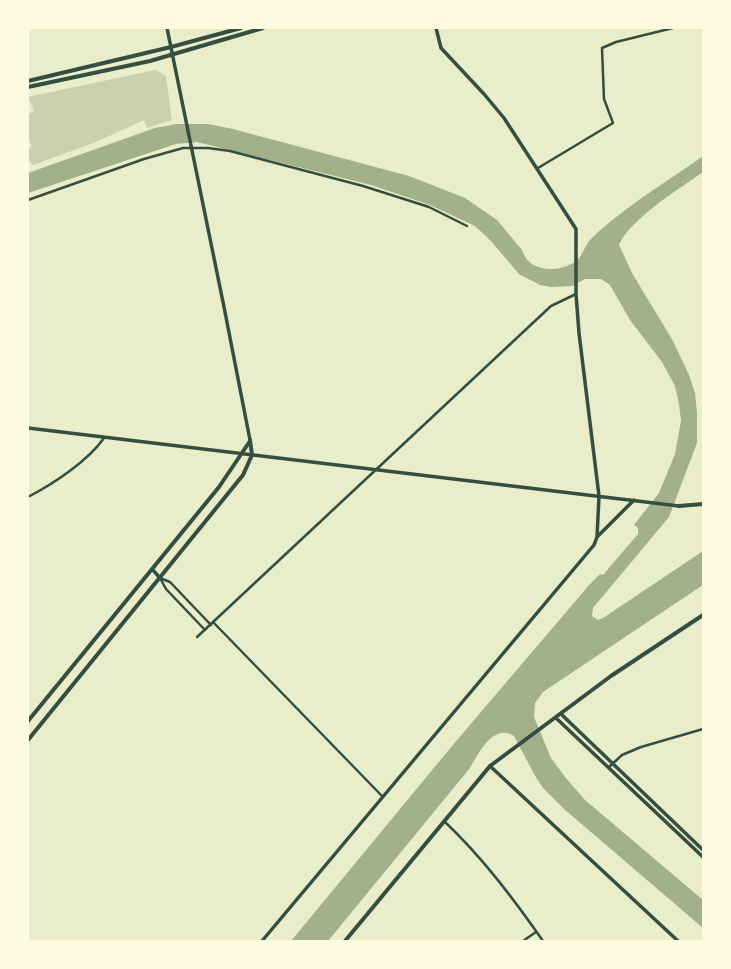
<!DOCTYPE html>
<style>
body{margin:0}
#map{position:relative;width:731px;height:969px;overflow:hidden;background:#e9edc9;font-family:Raleway,sans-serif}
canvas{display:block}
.frame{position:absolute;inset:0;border:29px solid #fefae0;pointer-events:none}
</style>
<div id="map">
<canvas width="731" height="969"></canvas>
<div class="frame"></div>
</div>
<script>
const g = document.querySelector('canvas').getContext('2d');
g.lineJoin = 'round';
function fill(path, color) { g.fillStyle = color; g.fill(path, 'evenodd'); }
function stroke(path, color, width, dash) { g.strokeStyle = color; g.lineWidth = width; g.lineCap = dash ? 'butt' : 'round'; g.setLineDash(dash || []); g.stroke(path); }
fill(new Path2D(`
 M155,70L166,76L172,120L147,128L144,120L96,142L33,165L28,159V149L32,146L28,139V114L34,111L28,97Z`), '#cad2ad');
fill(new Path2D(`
 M177,124H208L233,129L409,176L465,198L497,220L522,250C528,270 552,272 567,266C585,259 581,248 593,237C623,208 668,181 703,156V172C679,189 630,219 619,245L632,273L673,341L689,375L695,393L697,412V443L669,517L593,608L592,616L598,620L603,618L703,551V585L543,692L535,703L534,717L551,758L565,777L585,800L703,900V928L564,809L543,788L534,774L514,736C493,723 479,753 470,768L328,941H291L452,746L590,584L600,574L603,575L638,534V528L634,525L659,493L675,454L681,421L679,404L675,386L662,362L630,320L610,285L601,279H585L572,286L551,287L540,285L519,274L490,240L475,226L430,205L371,185L197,142L176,144L28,193V173L155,128Z`), '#a3b18a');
stroke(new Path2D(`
 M538,168L613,123L604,99L602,48L616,42L673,28
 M28,200L144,159L183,148H208L230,151L363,186L429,207L467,226
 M28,497C53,484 88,461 104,438
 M160,578L170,582L211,625
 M160,578L166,589L205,630
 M213,622L382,796
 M197,637L551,306L576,294
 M609,767L622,755L641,747L703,729
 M444,821C482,857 513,898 543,941
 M523,941L536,932`), '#344e41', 2.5);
stroke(new Path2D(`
 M167,28L224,307L250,440
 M436,28L441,48L484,94L504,118L576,229V294L579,333L599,496L597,537
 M28,428L679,506
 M152,569L160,578
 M561,714L703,850
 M556,718L703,857
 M490,766L678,941
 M262,941L594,545L597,537L634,500`), '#344e41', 3.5);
stroke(new Path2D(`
 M28,81L171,47L241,28
 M28,87L150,61L263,28
 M679,506L703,504
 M28,721L219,487L250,441
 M28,740L243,475L252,455L250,440
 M345,941L490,766L611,676L703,615`), '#344e41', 4);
</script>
